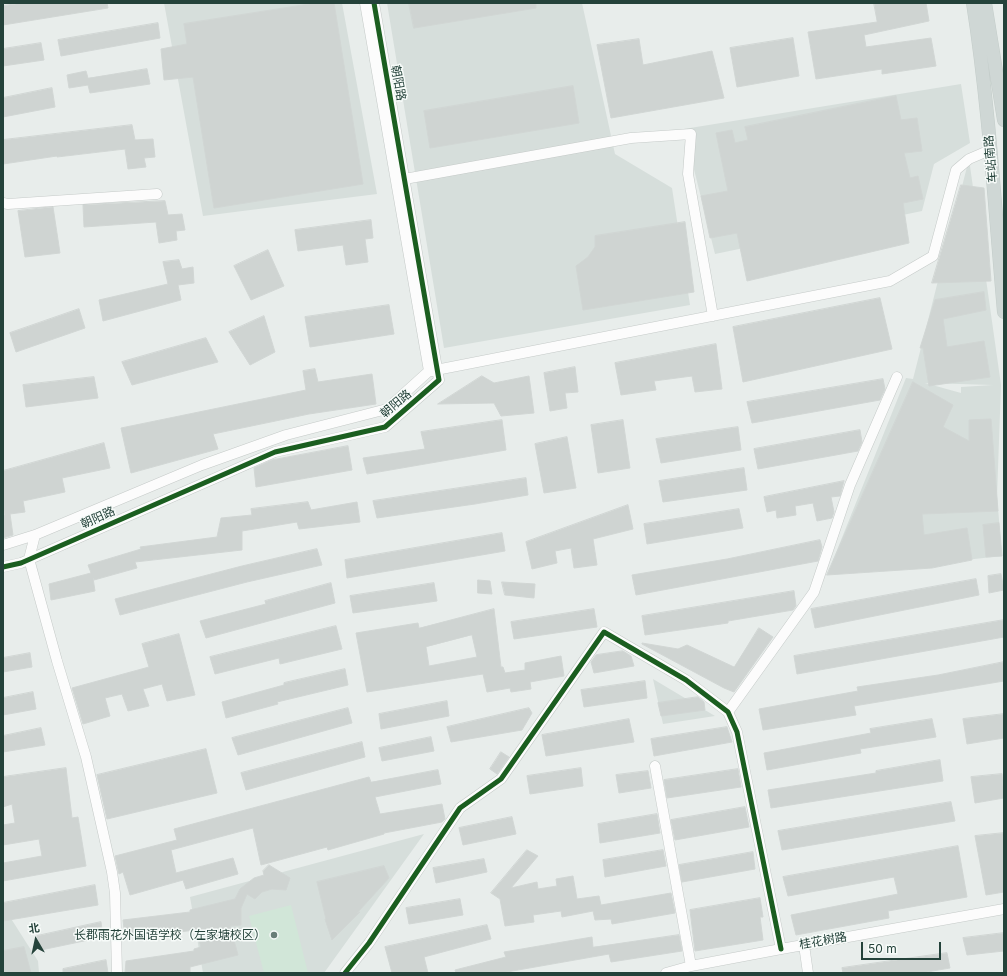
<!DOCTYPE html>
<meta charset="utf-8">
<style>
body{margin:0}
#map{position:relative;width:1007px;height:976px;overflow:hidden;background:#e8edeb;font-family:Inter,"Noto Sans SC",sans-serif}
canvas{display:block}
.frame{position:absolute;inset:0;border:4px solid #24423a;pointer-events:none}
.north{position:absolute;left:16px;top:920px;width:40px;height:40px;-webkit-text-stroke:3px #f7fbf9;paint-order:stroke;rotate:351deg;font-size:11px;font-weight:700;line-height:16px;text-align:center;color:#24423a}
.north::after{content:'';display:block;margin:auto;width:14px;height:18px;background:#24423a;clip-path:polygon(50% 0,100% 100%,50% 72%,0 100%)}
.scale{position:absolute;left:861px;top:942px;width:80px;height:18px;box-sizing:border-box;border:2px solid #24423a;border-top:0;padding-left:5px;font-size:12px;line-height:14px;white-space:nowrap;color:#24423a;-webkit-text-stroke:3px #f7fbf9;paint-order:stroke}
</style>
<div id="map">
<canvas width="1007" height="976"></canvas>
<div class="frame"></div>
<div class="north">北</div>
<div class="scale">50 m</div>
</div>
<script>
const g = document.querySelector('canvas').getContext('2d');
g.lineJoin = 'round';
function fill(path, color) { g.fillStyle = color; g.fill(path, 'evenodd'); }
function stroke(path, color, width, dash) { g.strokeStyle = color; g.lineWidth = width; g.lineCap = dash ? 'butt' : 'round'; g.setLineDash(dash || []); g.stroke(path); }
function label(font, color, halo, rows, align = 'center') {
  g.font = font + ' Inter,"Noto Sans SC",sans-serif'; g.lineWidth = 3; g.setLineDash([]); g.textBaseline = 'middle'; g.strokeStyle = halo; g.fillStyle = color; for (const [text, x, y, turn = 0] of rows) {
    g.save(); g.translate(x, y); g.rotate((+turn || 0) * Math.PI / 180); g.textAlign = isNaN(turn) ? turn : align; if (halo) g.strokeText(text, 0, 0); g.fillText(text, 0, 0); g.restore();
  }
}
fill(new Path2D(`
 M164,3H342L377,194L203,216Z
 M387,3H582L615,154L672,188L690,305L444,348Z
 M961,84L970,143L934,164L922,211L715,254L684,129Z
 M969,159L1001,385L997,496L1002,556L827,575L906,378L913,379ZM925,383L993,385L961,387V393Z
 M653,679L715,716L663,724Z
 M424,834L324,973H203L190,897Z
 M3,906L38,961L39,973H3Z`), '#d6dedb');
fill(new Path2D(`
 M291,905L308,973H264L249,916Z`), '#d1e6d8');
const building = new Path2D(`
 M22,3H107L108,8L3,25V6Z
 M316,3H334L363,184L214,208L193,77L164,80L161,49L187,44L184,24Z
 M409,3H536V8L414,28Z
 M874,3H926L929,21L864,35L866,47L931,38L936,66L882,74V69L816,79L808,32L877,22Z
 M158,23L160,38L61,56L58,40Z
 M793,38L799,76L737,87L730,48Z
 M639,39L643,65L712,51L724,98L611,118L597,45Z
 M41,43L44,60L3,66V49Z
 M147,69L150,84L90,93L88,85L69,88L67,75L86,71L88,78Z
 M573,86L579,123L430,148L424,111Z
 M52,88L55,107L3,117V98Z
 M896,96L901,120L917,118L922,151L904,153L910,178L918,176L923,199L903,203L909,243L747,281L737,233L710,238L701,196L728,191L716,133L732,130L735,143L748,140L745,127Z
 M132,125L135,140L153,139L155,157L144,158L146,167L128,169L125,149L57,157V156L3,164V140Z
 M961,185L984,188L991,281L932,283Z
 M165,201L168,215L182,214L185,230L176,231L177,240L159,243L156,222L84,227L83,205Z
 M53,207L60,253L25,257L18,211Z
 M371,220L373,238L365,239L368,262L346,265L343,245L298,251L295,230Z
 M685,222L694,292L583,310L576,266L588,257L595,247V236Z
 M268,250L284,286L251,300L234,266Z
 M179,260L182,269L193,267L194,283L178,285L181,300L103,321L99,300L168,284L163,262Z
 M984,292L986,310L943,319L947,347L984,341L990,377L929,386L923,348H920L935,300Z
 M880,298L892,349L743,382L733,327Z
 M389,305L394,334L310,347L305,317Z
 M79,309L85,328L16,352L10,333Z
 M264,316L275,352L250,365L229,332Z
 M206,338L218,362L132,385L122,362Z
 M716,344L722,389L695,392L692,376L654,381L656,390L621,395L615,363Z
 M575,367L578,392L565,393L567,408L550,411L544,373Z
 M315,369L318,382L372,374L376,404L309,414L213,434L218,449L131,473L121,428L306,390L303,371Z
 M482,376L494,383L529,376L534,413L501,416L494,403L438,404Z
 M94,377L98,398L26,407L23,385Z
 M883,379L885,389L880,400L752,423L747,402Z
 M913,382L953,405L943,427L969,441V420L991,419L998,511L922,514L924,535L967,528L972,560L932,568L827,575Z
 M502,420L506,450L367,474L363,458L425,449L421,432Z
 M623,420L630,468L598,473L591,425Z
 M738,427L741,450L661,463L656,439Z
 M860,430L862,442L858,451L758,469L754,449Z
 M567,437L576,488L544,493L535,444Z
 M104,443L110,468L62,478L65,492L23,501L25,512L10,514L13,535L3,538V515H5L3,506V471Z
 M348,446L352,470L256,487L254,468L272,460Z
 M744,468L747,490L663,502L659,481Z
 M526,478L528,495L475,504L377,518L373,501Z
 M844,481L840,496L831,497L834,512L832,518L817,521L813,503L795,506L796,515L777,518L776,510L767,512L764,497Z
 M308,502L311,510L357,502L360,522L299,529L297,522L242,531V550L135,562L137,568L94,580L93,578L95,591L51,600L49,584L91,573L88,565L141,549L140,547L217,537L221,518L252,515L251,509Z
 M628,505L633,529L593,539L597,565L574,568L571,548L555,551L557,563L532,569L526,542Z
 M739,509L743,528L647,544L644,524Z
 M999,523L1002,556L986,557L983,525Z
 M502,533L505,551L347,578L345,560Z
 M820,540L822,547L818,561L636,595L632,575L727,559Z
 M317,549L322,565L247,582L120,615L115,599L242,566Z
 M1001,574L1004,590L989,593L988,576Z
 M976,579L979,595L815,628L811,609Z
 M478,580L490,581L492,594L478,593Z
 M502,582L535,584L534,598L505,595Z
 M331,583L335,603L206,638L200,621L266,604L265,601Z
 M434,583L437,601L353,613L350,596Z
 M794,591L796,606L793,610L728,621V623L645,635L642,616Z
 M494,609L501,667H503L505,673L525,670V663L561,656L564,676L530,682L531,689L511,692L510,688L487,692L483,674L367,692L356,633L418,623L419,628ZM472,635L477,657L429,666L426,647Z
 M594,609L597,627L514,639L511,622Z
 M1004,620V637L797,674L794,656Z
 M336,626L342,649L280,664L279,658L215,674L210,657Z
 M759,628L773,637L734,692L724,688L642,644V643L678,649L687,645L734,667Z
 M179,634L195,695L167,701L162,684L143,689L149,706L128,711L122,694L105,698L110,716L83,724L72,688L149,667L142,644Z
 M623,651L631,656L634,666L594,673L591,662L596,655Z
 M30,653L32,667L3,672V658Z
 M1004,662V681L854,706L856,715L763,730L759,709L858,691L857,687L938,675Z
 M345,669L348,685L277,702L278,704L226,718L222,702L284,685V683Z
 M645,681L647,698L584,707L581,690Z
 M33,692L36,709L3,715V698Z
 M698,697L704,702L705,710L661,716L658,703Z
 M447,701L449,716L381,729L379,714Z
 M348,708L352,723L238,755L232,738Z
 M529,708L532,713L522,730L451,742L447,727Z
 M1004,714V738L967,744L963,719Z
 M629,719L634,742L546,756L542,735Z
 M932,719L936,737L860,749L861,753L767,770L764,753L871,733L870,729Z
 M727,727L732,742L654,756L651,739Z
 M41,728L45,745L3,752V736Z
 M431,737L434,751L382,761L379,748Z
 M362,742L365,757L246,790L241,773Z
 M206,749L217,793L107,819L97,775Z
 M501,752L509,757L497,774L490,769Z
 M940,760L943,781L771,808L768,790L876,773V771Z
 M66,768L72,818L78,817L86,866L3,881V863L42,856L39,839L3,845V825L15,823L12,804L3,807V777Z
 M581,768L583,786L530,794L527,776Z
 M738,769L741,787L667,798L664,780Z
 M438,770L441,784L375,797L380,814L442,804L445,819L442,822L384,833V834L328,850L327,847L261,865L253,828L171,850L176,873L233,858L238,874L186,889L183,880L130,895L123,872L119,874L115,856L177,840L174,829L369,777L371,782Z
 M648,771L651,788L619,793L616,775Z
 M1002,774L1004,798L975,803L971,777Z
 M951,802L955,821L782,850L778,831Z
 M745,807L749,827L675,840L671,820Z
 M657,814L660,833L600,843L598,824Z
 M512,817L516,834L463,845L459,828Z
 M1004,833V892L986,895L975,836Z
 M958,846L967,897L888,911L889,918L796,935L791,915L898,894L894,877L788,896L783,877Z
 M527,850L538,856L511,888L537,882L538,889L557,886L556,879L573,876L577,899L599,896L601,905L671,893L675,913L612,924L611,919L595,920L593,911L562,917L561,911L533,915L534,922L505,926L500,899L491,893Z
 M663,850L666,866L605,877L603,860Z
 M753,852L755,869L682,882L679,865Z
 M484,859L487,872L436,883L433,868Z
 M269,865L290,878L286,890L272,889L262,892L255,899L247,894L241,908V925L230,926L238,955L190,967V973H125L126,961L194,951V949L201,947L196,930L125,938L123,920L190,912V910L235,899L240,889L254,878L264,875L263,871Z
 M384,866L389,878L357,913L360,912L332,940L325,919H326L317,882Z
 M95,885L98,905L3,921V903Z
 M760,898L763,917H760L763,940L695,951L690,910Z
 M460,899L463,915L409,924L406,908Z
 M101,922L103,937L41,950L37,936Z
 M487,925L491,939L424,957L428,973H392L385,947Z
 M1004,933V951L967,955L963,938Z
 M679,935L682,951L611,962L609,954L501,973H456L455,970L506,957L504,952L592,937L593,947Z
 M24,947L31,973H3V951Z
 M947,953L950,968L921,973H843L842,968Z
 M106,960L108,973H63V969Z`);
fill(building, '#cfd4d2');
stroke(building, '#d1d6d4', 1);
const minor = new Path2D(`
 M399,180L631,138L691,134L688,174L713,316
 M3,203L8,204L157,194
 M431,371L890,281L933,256L956,170L969,159L990,150
 M35,535L29,559L57,661L86,757L112,872L115,893L117,973
 M3,545L35,535L202,465L286,435L387,409L429,371L365,3
 M3,567L21,563L275,452L385,427L439,380L374,3
 M728,712L814,592L850,485L897,377
 M655,766L691,966
 M804,945L808,973
 M345,973L369,943L460,808L501,779L604,632L686,680L728,712L737,732L781,949
 M666,973L691,966L781,949L1004,909`);
const major = new Path2D(`
 M973,3C989,105 995,209 1004,312
 M985,3L1004,120`);
stroke(minor, '#c5cac8', 11);
stroke(major, '#c3ccc9', 14);
stroke(minor, '#fcfcfc', 10);
stroke(major, '#cfd7d5', 13);
stroke(new Path2D(`
 M3,567L21,563L275,452L385,427L439,380L374,3
 M345,973L369,943L460,808L501,779L604,632L686,680L728,712L737,732L781,949`), '#1b5e20', 5);
for (const [x, y, r, color] of [
 [274,935,4,"#697e78"]
]) { const dot = new Path2D(); dot.arc(x, y, r, 0, 2 * Math.PI); g.fillStyle = color; g.fill(dot); stroke(dot, '#f7fbf9', 1.5); }
label('12px', '#24423a', '#f7fbf9', [
 ["朝阳路",398,83,80],
 ["车站南路",991,159,-95],
 ["朝阳路",396,404,-40],
 ["朝阳路",98,518,-24],
 ["桂花树路",823,941,-10]
]);
label('12px', '#24423a', '#f7fbf9', [
 ["长郡雨花外国语学校（左家塘校区）",266,935]
], 'right');
</script>
